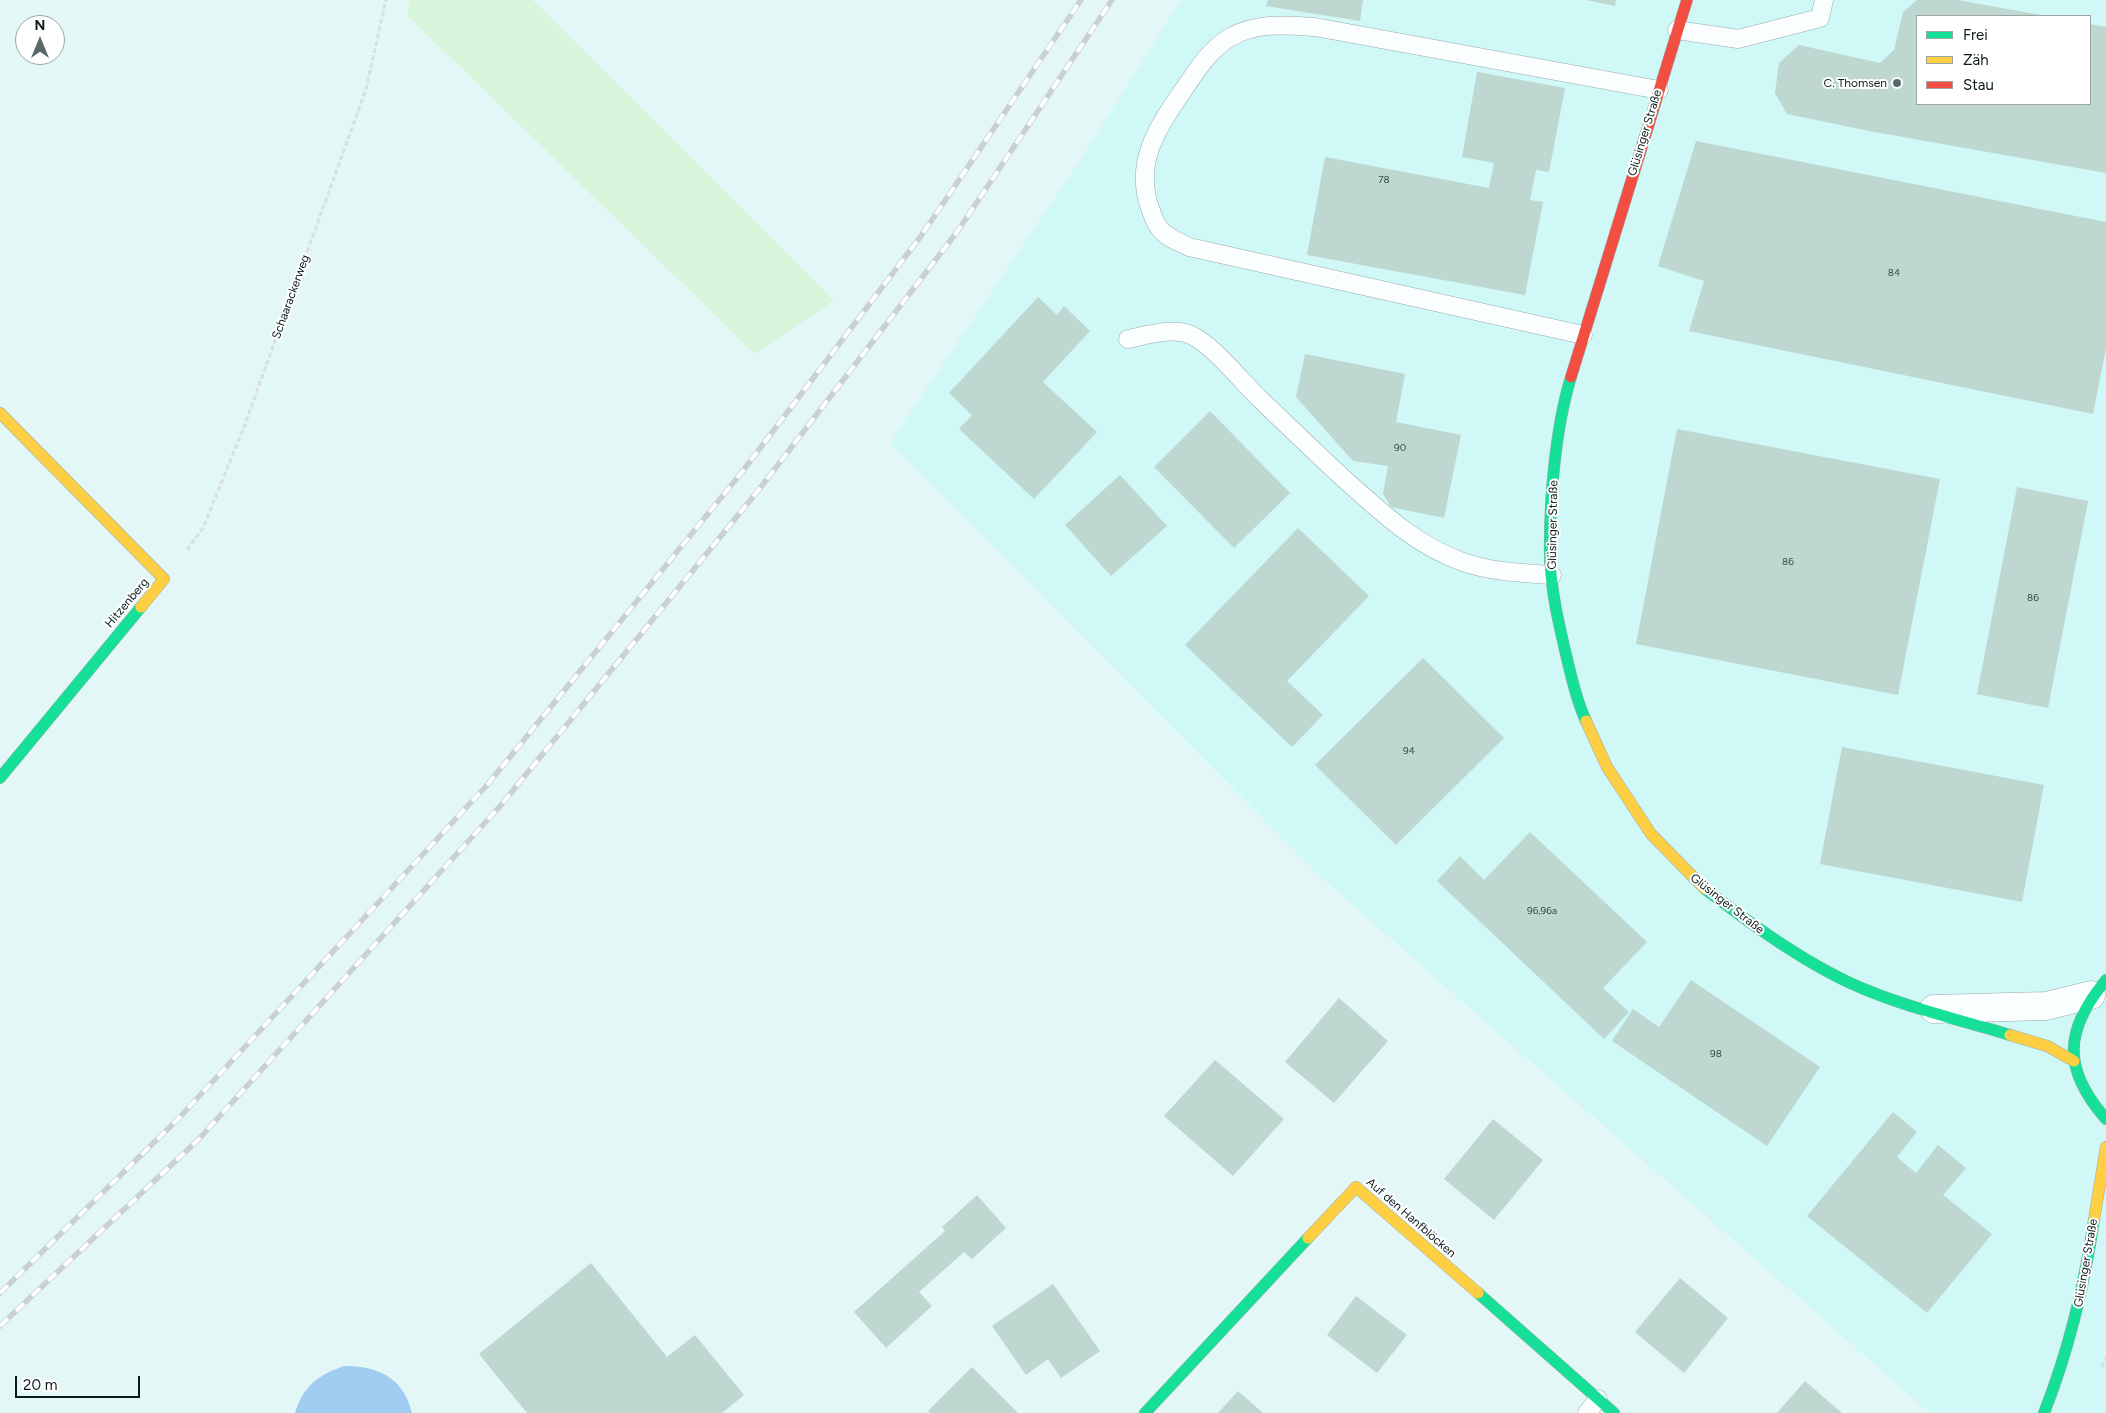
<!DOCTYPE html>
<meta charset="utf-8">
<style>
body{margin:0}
#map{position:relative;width:2106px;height:1413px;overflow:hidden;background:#e3f7f6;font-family:Figtree,sans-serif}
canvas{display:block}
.legend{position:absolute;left:1916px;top:15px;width:175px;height:90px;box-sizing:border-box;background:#fff;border:1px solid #9da4a4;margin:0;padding:6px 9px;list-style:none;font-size:15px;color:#0b1c1c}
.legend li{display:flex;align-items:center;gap:10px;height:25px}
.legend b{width:25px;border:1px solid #9da4a4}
.north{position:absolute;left:15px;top:15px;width:50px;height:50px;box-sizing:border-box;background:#fff;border:1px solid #9da4a4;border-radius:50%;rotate:0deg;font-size:14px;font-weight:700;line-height:20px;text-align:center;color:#0b1c1c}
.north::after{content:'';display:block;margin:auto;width:18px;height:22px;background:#576968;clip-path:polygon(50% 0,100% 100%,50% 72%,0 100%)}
.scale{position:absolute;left:15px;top:1376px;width:125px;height:22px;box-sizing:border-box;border:2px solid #0b1c1c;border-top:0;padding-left:6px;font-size:15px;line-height:18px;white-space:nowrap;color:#0b1c1c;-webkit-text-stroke:4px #fff;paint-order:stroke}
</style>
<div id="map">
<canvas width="2106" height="1413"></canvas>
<ul class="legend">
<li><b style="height:6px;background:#16e098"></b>Frei</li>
<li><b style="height:6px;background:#ffcf43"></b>Zäh</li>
<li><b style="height:6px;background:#f24e42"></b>Stau</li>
</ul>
<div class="north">N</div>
<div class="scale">20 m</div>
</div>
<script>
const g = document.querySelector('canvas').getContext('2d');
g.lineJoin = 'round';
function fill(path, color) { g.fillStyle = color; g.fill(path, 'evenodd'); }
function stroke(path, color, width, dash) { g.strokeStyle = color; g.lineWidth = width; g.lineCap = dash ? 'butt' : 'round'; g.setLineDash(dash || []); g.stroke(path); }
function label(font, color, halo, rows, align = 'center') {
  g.font = font + ' Figtree,sans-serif'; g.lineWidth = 4; g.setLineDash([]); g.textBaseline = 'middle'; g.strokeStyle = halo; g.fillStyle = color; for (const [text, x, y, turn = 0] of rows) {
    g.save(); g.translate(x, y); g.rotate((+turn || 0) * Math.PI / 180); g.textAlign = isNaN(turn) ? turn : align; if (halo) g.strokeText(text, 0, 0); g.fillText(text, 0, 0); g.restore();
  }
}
fill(new Path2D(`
 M1181,0H2106V1413H1930L1322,878L890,443L1081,159ZM1917,16H2090V104H1917Z`), '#d0f8f7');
fill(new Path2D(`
 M410,0H533L834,300L755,354L407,15Z`), '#d7f5db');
fill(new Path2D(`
 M344,1366C378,1366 403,1377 412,1413H295C303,1386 318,1375 344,1366Z`), '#a0ccf1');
fill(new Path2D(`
 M1268,0H1363L1360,21L1266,6Z
 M1586,0H1616L1615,6Z
 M1917,0H1957L2041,15L1917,16V104H2090V24L2106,27V173L1869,131L1787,114L1775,93L1779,63L1799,45L1880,63L1894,50L1903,12Z
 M1477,72L1565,88L1549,172L1536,170L1530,200L1543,202L1525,295L1307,255L1325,157L1489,188L1494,163L1462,157Z
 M1696,141L2106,222V348L2093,414L1689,331L1704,281L1658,266Z
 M1038,297L1057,315L1064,306L1090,331L1043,382L1097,432L1034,499L959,429L972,415L949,393Z
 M1305,354L1405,374L1396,422L1461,435L1444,518L1391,507L1383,494L1388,466L1353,461L1296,397Z
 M1210,411L1290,493L1234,548L1154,467Z
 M1677,429L1940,479L1898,695L1636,644Z
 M1120,475L1167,526L1111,576L1065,525Z
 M2017,487L2088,501L2048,708L1977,694Z
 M1298,528L1369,596L1287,681L1323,715L1292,747L1185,645Z
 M1423,658L1504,738L1396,845L1315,765Z
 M1842,747L2044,785L2022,902L1820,864Z
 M1530,832L1647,942L1603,988L1629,1012L1604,1039L1437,881L1460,856L1484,880Z
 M1691,980L1820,1067L1767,1146L1612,1041L1633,1009L1659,1027Z
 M1339,998L1388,1041L1334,1103L1285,1062Z
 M1215,1060L1284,1119L1233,1176L1164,1116Z
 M1893,1112L1917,1132L1897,1157L1916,1173L1938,1145L1966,1168L1943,1195L1992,1234L1927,1313L1807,1216Z
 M1493,1119L1543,1160L1494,1220L1444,1179Z
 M977,1195L1006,1228L972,1259L964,1252L919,1292L932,1306L886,1348L854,1312L945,1231L942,1227Z
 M591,1263L667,1357L695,1335L744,1395L722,1413H527L479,1354Z
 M1680,1278L1728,1318L1684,1373L1635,1332Z
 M1053,1284L1100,1351L1061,1378L1048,1359L1026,1375L992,1326Z
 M1356,1296L1407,1335L1377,1373L1327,1335Z
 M972,1367L1018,1413H930L928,1411Z
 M1805,1381L1842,1413H1777Z
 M1238,1391L1263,1413H1218Z`), '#bed7d0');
const lane = new Path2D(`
 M1677,30L1738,39L1820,18L1824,0
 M1583,335L1189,247C1179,242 1166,237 1160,229C1155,223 1152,214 1150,208C1134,163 1157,128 1182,92C1196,72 1208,51 1229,38C1255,22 1286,25 1315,27L1659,90
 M1128,339C1148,335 1172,327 1191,335C1213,345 1242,382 1261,400C1288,426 1315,452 1343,478C1379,510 1416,546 1463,562C1491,572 1522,573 1552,575
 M1587,1413L1598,1399`);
const street = new Path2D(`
 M1934,1009L2046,1006L2091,995`);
const fast = new Path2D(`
 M1571,377C1555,429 1549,504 1550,558C1551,593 1560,629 1568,663C1573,683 1577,702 1586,721
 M0,778L141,607
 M1705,889C1746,920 1788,951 1834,975C1884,1002 1954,1018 2010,1035
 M2106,980C2064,1030 2062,1069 2106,1119
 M1478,1293L1614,1413
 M1145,1413L1308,1238
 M2044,1413C2069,1350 2084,1287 2094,1220`);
const slow = new Path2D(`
 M0,413L164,579L141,607
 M1586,721L1607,767L1651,834L1705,889
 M2010,1035L2047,1046L2074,1061
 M2094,1220L2106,1147
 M1308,1238L1356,1187L1478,1293`);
const jam = new Path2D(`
 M1571,377L1687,0`);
stroke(lane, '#9aa', 19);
stroke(street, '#9aa', 29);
stroke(fast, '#9aa', 12);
stroke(slow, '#9aa', 12);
stroke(jam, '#9aa', 12);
stroke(new Path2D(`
 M187,550L203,528L244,427L366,89L386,0
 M2102,1367L2106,1358`), '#dadfdf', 3, [5, 2.5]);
stroke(lane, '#fbfefe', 18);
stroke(street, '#fbfefe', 28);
stroke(fast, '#16e098', 11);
stroke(slow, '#ffcf43', 11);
stroke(jam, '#f24e42', 11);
const rail = new Path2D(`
 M0,1293L179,1118L488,784L742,472L921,236L1081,0
 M0,1326L199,1139L501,805L757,492L957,232L1112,0`);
stroke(rail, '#cad0d0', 5.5);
stroke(rail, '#fff', 4, [11]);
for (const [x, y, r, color] of [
 [1897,83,5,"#576968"]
]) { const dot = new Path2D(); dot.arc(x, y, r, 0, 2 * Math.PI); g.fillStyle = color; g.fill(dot); stroke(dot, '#fff', 2); }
label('10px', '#384b49', null, [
 ["78",1384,180],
 ["84",1894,273],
 ["90",1400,448],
 ["86",1788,562],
 ["86",2033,598],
 ["94",1409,751],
 ["96,96a",1542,911],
 ["98",1716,1054]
]);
label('12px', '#0b1c1c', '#fff', [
 ["C. Thomsen",1887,83]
], 'right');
label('12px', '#0b1c1c', '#fff', [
 ["Glüsinger Straße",1645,133,-73],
 ["Schaarackerweg",291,297,-70],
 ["Glüsinger Straße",1553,525,-89],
 ["Hitzenberg",127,603,-50],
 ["Glüsinger Straße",1727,904,38],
 ["Auf den Hanfblöcken",1411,1218,41],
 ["Glüsinger Straße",2086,1263,-80]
]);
</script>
